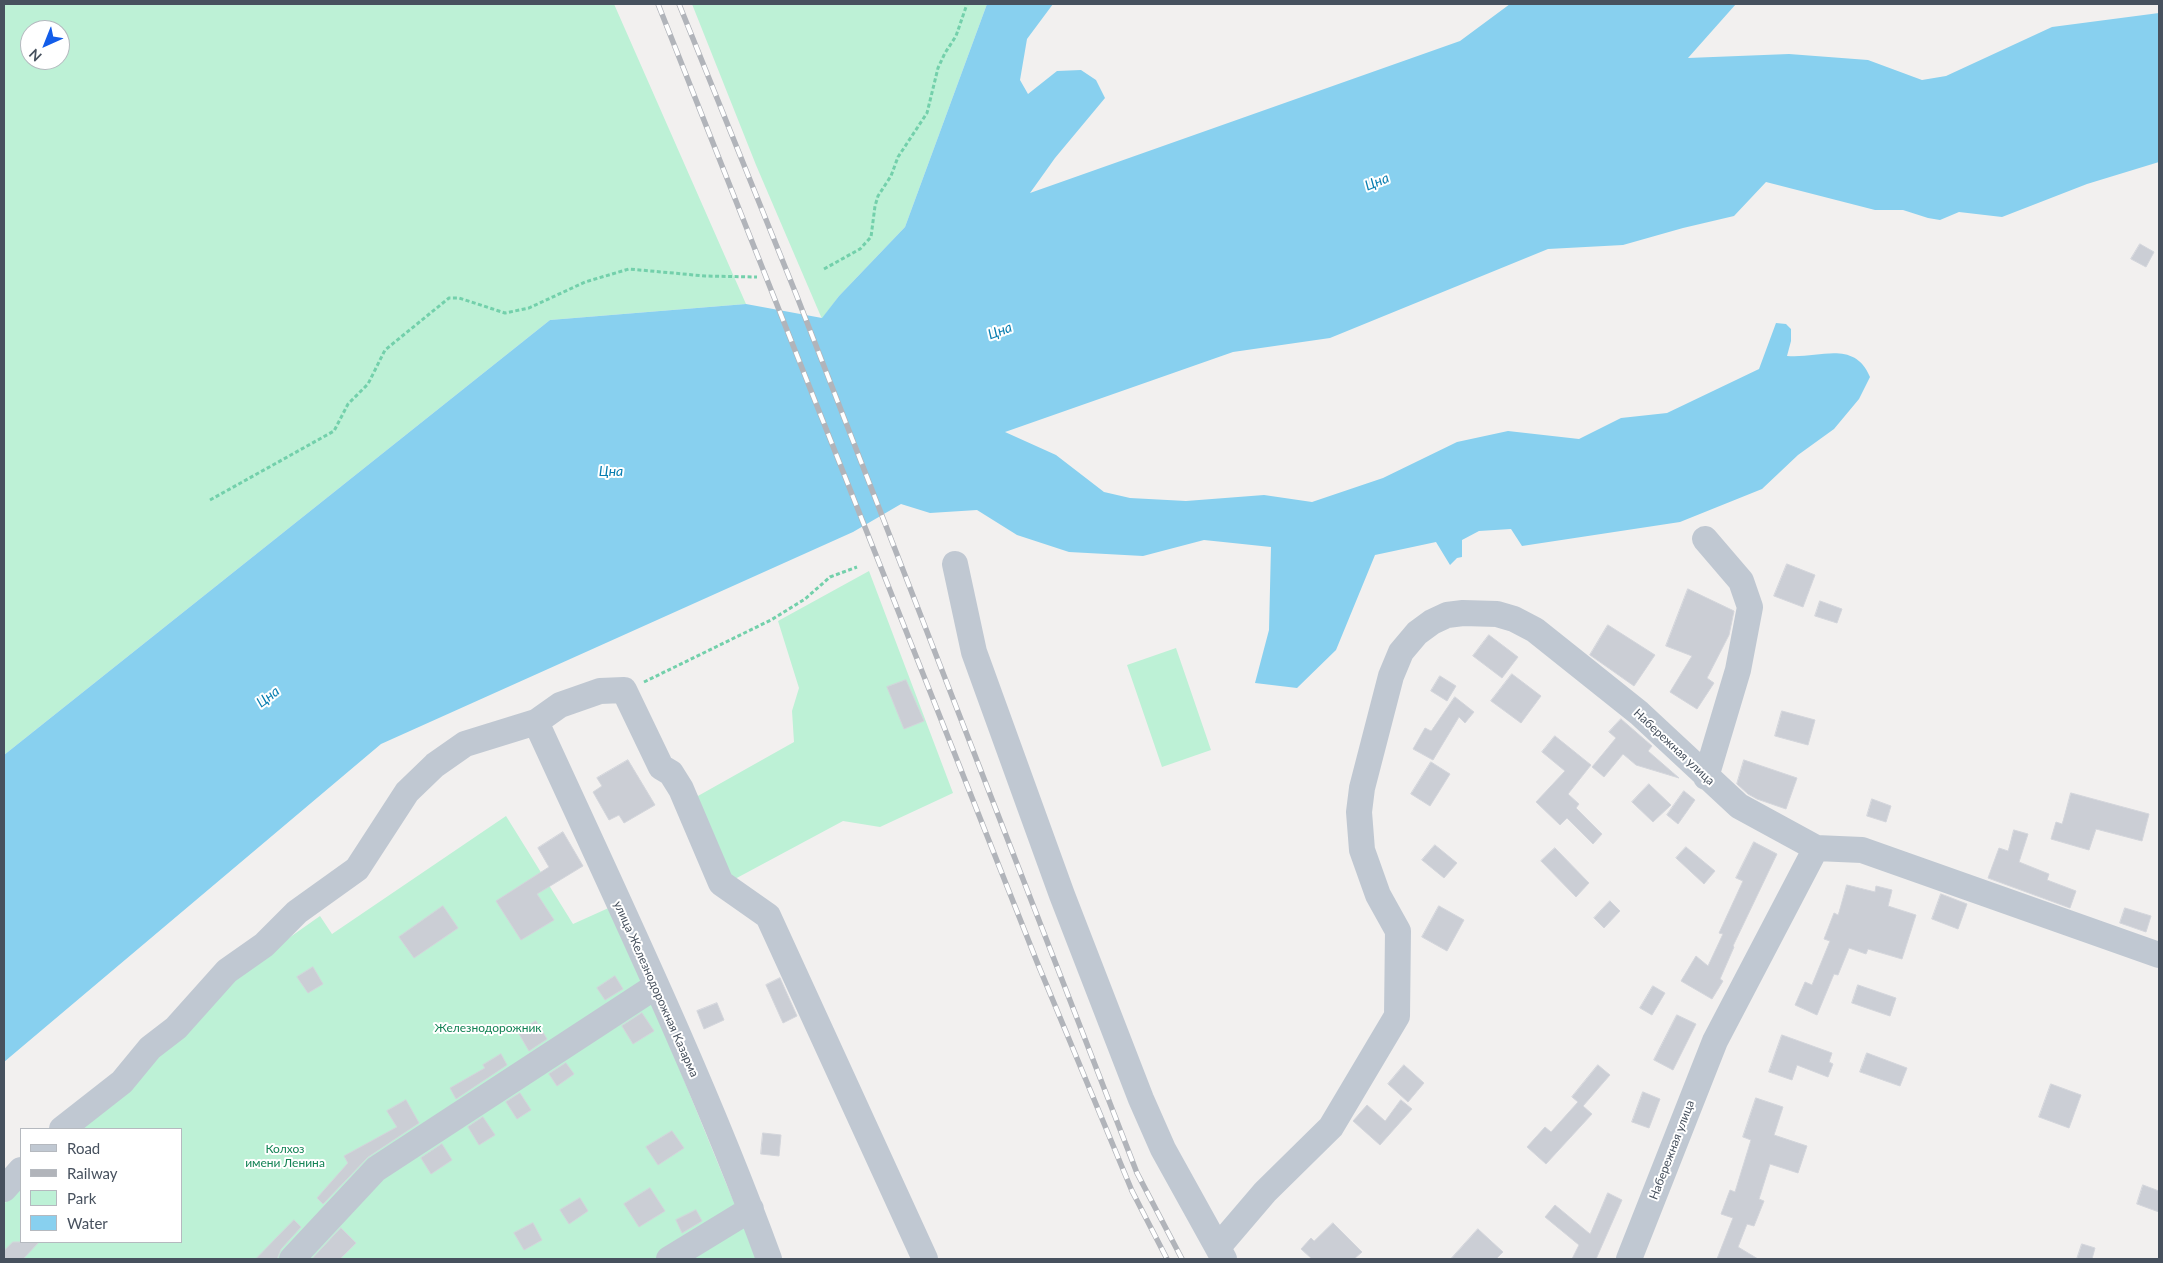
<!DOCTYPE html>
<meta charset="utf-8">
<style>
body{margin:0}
#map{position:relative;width:2163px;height:1263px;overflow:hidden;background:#f2f0ef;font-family:Lato,sans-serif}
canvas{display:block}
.frame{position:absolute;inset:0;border:5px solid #47515e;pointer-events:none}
.legend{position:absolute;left:20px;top:1128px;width:162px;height:115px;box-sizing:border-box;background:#fff;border:1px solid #b5b9bf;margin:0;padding:6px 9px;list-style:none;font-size:15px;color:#47515e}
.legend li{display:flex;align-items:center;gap:10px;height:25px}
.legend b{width:25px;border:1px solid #b5b9bf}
.north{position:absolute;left:20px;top:20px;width:50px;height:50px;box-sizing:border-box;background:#fff;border:1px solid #b5b9bf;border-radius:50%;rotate:224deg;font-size:14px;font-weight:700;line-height:20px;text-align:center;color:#47515e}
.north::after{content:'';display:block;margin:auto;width:18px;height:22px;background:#135de9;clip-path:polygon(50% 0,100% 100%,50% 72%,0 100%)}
</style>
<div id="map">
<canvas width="2163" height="1263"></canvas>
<div class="frame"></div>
<ul class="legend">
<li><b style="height:6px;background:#c0c8d2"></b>Road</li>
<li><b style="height:6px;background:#b1b4ba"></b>Railway</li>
<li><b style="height:14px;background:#bdf1d6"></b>Park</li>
<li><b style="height:14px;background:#88d0ef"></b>Water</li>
</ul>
<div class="north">N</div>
</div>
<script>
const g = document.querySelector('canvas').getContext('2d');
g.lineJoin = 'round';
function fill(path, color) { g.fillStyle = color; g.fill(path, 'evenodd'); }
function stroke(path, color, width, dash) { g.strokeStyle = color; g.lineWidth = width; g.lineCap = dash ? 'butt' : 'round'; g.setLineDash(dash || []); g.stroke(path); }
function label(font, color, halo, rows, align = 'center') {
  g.font = font + ' Lato,sans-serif'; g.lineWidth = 4; g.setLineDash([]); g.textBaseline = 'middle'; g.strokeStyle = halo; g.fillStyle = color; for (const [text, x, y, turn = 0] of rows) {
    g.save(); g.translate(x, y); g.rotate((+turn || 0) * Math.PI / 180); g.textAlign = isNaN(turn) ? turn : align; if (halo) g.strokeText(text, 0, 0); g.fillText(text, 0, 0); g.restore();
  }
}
fill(new Path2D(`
 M4,4H614L746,304L550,320L4,755ZM30,30H60V60H30Z
 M692,4H987L905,227L839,296L822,319L756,165Z
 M869,571L953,793L880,827L843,821L733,880L689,801L794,742L792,711L799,688L778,621Z
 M1176,648L1211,750L1162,767L1127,665Z
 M506,816L573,924L613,906L757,1259H4V1204L21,1184V1242H181V1129H76L205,1005L276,947L320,916L332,934Z`), '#bdf1d6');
fill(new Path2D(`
 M987,4H1053L1027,39L1020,80L1028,94L1057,71L1081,70L1096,80L1105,98L1055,158L1030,193L1460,41L1510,4H1736L1688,58L1789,54L1868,60L1922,80L1946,76L2052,27L2159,13V162L2087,184L2002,217L1959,212L1940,220L1928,218L1903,210H1875L1766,182L1734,216L1683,228L1623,245L1548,249L1330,338L1233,352L1005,432L1056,455L1104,492L1130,498L1186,501L1264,495L1312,502L1383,478L1457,442L1508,431L1579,439L1621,418L1667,413L1759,369L1776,323L1786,324L1791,329V341L1787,356C1819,359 1854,339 1870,377L1859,399L1834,429L1798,455L1762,489L1680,522L1522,546L1511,529L1479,531L1462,540V557L1457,558L1450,565L1436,542L1375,555L1336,650L1297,688L1255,683L1269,630L1271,547L1204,540L1143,556L1069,552L1017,535L977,510L930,513L901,504L853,532L381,744L4,1062V755L550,320L746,304L822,318L839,296L905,227Z`), '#88d0ef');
const building = new Path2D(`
 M2140,244L2154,252L2146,267L2131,259Z
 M1787,564L1815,575L1803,607L1774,596Z
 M1688,589L1734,611L1729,635L1707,678L1714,683L1697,709L1670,692L1692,656L1666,646Z
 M1820,601L1842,609L1837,623L1815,616Z
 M1608,625L1655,655L1634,686L1590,655Z
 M1489,635L1518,657L1502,678L1473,656Z
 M1512,674L1541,696L1521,723L1491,701Z
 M1440,676L1456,686L1447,701L1431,691Z
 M906,680L924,721L904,729L887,687Z
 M1455,697L1474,712L1465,723L1459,717L1433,760L1413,749L1425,728L1431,731Z
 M1782,711L1815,720L1808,745L1775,736Z
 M1621,719L1652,746L1648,751L1679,778L1636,765L1623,754L1604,777L1592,767L1616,738L1609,732Z
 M1555,736L1591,765L1568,794L1579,804L1576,808L1602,834L1593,844L1567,818L1560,825L1536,802L1565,771L1542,752Z
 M628,760L655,805L624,823L619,815L609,820L593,792L602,786L597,778Z
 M1744,760L1797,778L1786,809L1757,799L1748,794L1737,784Z
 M1431,762L1450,774L1430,806L1411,794Z
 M1649,784L1671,805L1653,822L1632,802Z
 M1684,791L1695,800L1678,824L1667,815Z
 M2071,793L2149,814L2142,841L2096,829L2089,850L2051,839L2056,822L2062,824Z
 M1872,799L1891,806L1886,822L1867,816Z
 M2014,830L2028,834L2019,862L2049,874L2047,880L2076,891L2070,908L1988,878L1999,848L2008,851Z
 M563,832L583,866L537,894L554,920L521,940L496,901L549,867L538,848Z
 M1754,842L1777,854L1733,946L1734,947L1720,979L1723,981L1712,999L1681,981L1696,956L1708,966L1723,934L1719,933L1743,881L1736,878Z
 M1435,845L1457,863L1444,878L1422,860Z
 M1686,847L1715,871L1704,884L1676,858Z
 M1555,848L1589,883L1576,897L1541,861Z
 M1847,885L1875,892L1876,886L1892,890L1888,906L1916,915L1902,959L1868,949L1866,954L1849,948L1838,975L1834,974L1817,1015L1795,1005L1805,982L1812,985L1830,941L1824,939L1834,913L1838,915Z
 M1941,894L1967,904L1958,929L1932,919Z
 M1610,901L1620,911L1604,928L1594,918Z
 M443,906L458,928L414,958L399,937Z
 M1439,906L1464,920L1447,951L1422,937Z
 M2125,908L2151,916L2146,932L2120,923Z
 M313,967L323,984L308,993L297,977Z
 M615,976L623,989L605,1000L597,988Z
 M780,978L797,1016L783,1023L766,985Z
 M1858,985L1896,998L1890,1016L1852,1003Z
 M1653,986L1665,993L1652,1015L1640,1008Z
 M717,1003L724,1020L704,1029L697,1011Z
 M642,1013L654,1031L633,1044L622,1026Z
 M1677,1015L1696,1024L1673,1070L1654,1060Z
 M536,1021L547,1039L529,1051L518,1032Z
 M1782,1035L1832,1053L1829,1062L1833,1064L1828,1077L1797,1065L1792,1080L1769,1072Z
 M1867,1053L1907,1068L1900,1086L1860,1072Z
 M501,1054L507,1065L456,1099L450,1088L485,1068L483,1065Z
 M566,1063L574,1074L557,1086L549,1074Z
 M1404,1065L1424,1083L1408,1102L1388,1084Z
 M1598,1065L1610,1075L1583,1106L1592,1114L1546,1164L1527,1147L1545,1127L1551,1132L1578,1102L1572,1097Z
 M2051,1084L2081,1095L2069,1128L2039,1117Z
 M1643,1092L1660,1099L1649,1128L1632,1122Z
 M520,1093L531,1110L517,1119L506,1102Z
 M1756,1098L1783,1107L1774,1135L1807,1146L1798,1173L1770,1164L1759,1199L1764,1201L1754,1226L1747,1224L1738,1247L1758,1259H1717L1733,1218L1721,1214L1730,1190L1735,1192L1751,1140L1743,1137Z
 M406,1100L419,1123L368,1157L323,1204L317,1198L348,1163L344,1156L397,1127L387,1111Z
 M1401,1100L1412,1109L1380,1145L1353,1121L1367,1105L1385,1121Z
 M483,1117L495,1135L479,1145L468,1127Z
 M672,1131L684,1148L658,1165L646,1147Z
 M763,1133L781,1135L779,1156L761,1154Z
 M442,1144L452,1160L431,1174L421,1158Z
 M2143,1185L2159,1191V1212L2137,1204Z
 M650,1188L665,1211L639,1227L624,1204Z
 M1608,1193L1622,1200L1596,1259H1572L1579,1245L1545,1217L1555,1205L1590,1234Z
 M580,1198L588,1211L569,1224L560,1210Z
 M696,1210L702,1221L682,1233L676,1220Z
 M294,1220L301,1227L281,1249L277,1259H256Z
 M533,1223L542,1240L524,1250L514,1233Z
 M1333,1223L1362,1252L1354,1259H1312L1301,1249L1311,1238L1314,1241Z
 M341,1228L356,1243L340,1259H312Z
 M1478,1229L1503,1252L1496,1259H1451Z
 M13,1242H39L23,1259H4V1251Z
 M2082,1244L2095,1248L2092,1259H2077Z`);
fill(building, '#cbced5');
stroke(building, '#d3d5db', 1);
stroke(new Path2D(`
 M824,269L860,249L871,237L875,206L878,196L891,176L898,157L927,113L938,68L945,53L956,36L967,4
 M210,500L334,431L348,404L368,384L385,350L449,298H459L505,313L529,308L585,282L629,269L705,276L757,277
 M644,682L771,620L805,599L830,577L857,567`), '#73d0ab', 3, [4, 2.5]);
stroke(new Path2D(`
 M1705,539L1741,581L1750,607L1738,670L1706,777
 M955,564L974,652L1062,895L1141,1099L1163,1149L1224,1259
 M536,722C617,899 702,1076 769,1259
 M1816,848L1862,850L2159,955
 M62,1129L122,1082L150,1048L176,1028L227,971L264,945L297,912L357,869L407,792L435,765L465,744L536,722L560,705L600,691L624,690L661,767L671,773L681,789L721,883L768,916L925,1259
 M4,1189L21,1170
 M1218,1247L1265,1192L1331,1127L1397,1016L1398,931L1378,895L1362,850L1359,812L1362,788L1391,676L1401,652L1417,633L1432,622L1447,615L1463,613L1497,614L1514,619L1535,630L1639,713L1739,806L1816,848L1715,1041L1629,1259
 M292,1259L376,1169L656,986
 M669,1259L751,1209`), '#c0c8d2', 26);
const rail = new Path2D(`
 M658,4L1037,962L1132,1191L1167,1259
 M679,4L796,294L1137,1173L1182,1259`);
stroke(rail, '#b1b4ba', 5.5);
stroke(rail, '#fff', 4, [11]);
label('12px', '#47515e', '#fff', [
 ["Набережная улица",1674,747,43],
 ["улица Железнодорожная Казарма",656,989,66],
 ["Набережная улица",1672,1150,-69]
]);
label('12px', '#148355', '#fff', [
 ["Железнодорожник",488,1028],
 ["Колхоз",285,1149],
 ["имени Ленина",285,1163]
]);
label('italic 14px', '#077db0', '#fff', [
 ["Цна",1377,182,-22],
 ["Цна",1000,331,-20],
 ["Цна",611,471],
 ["Цна",268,697,-37]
]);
</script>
